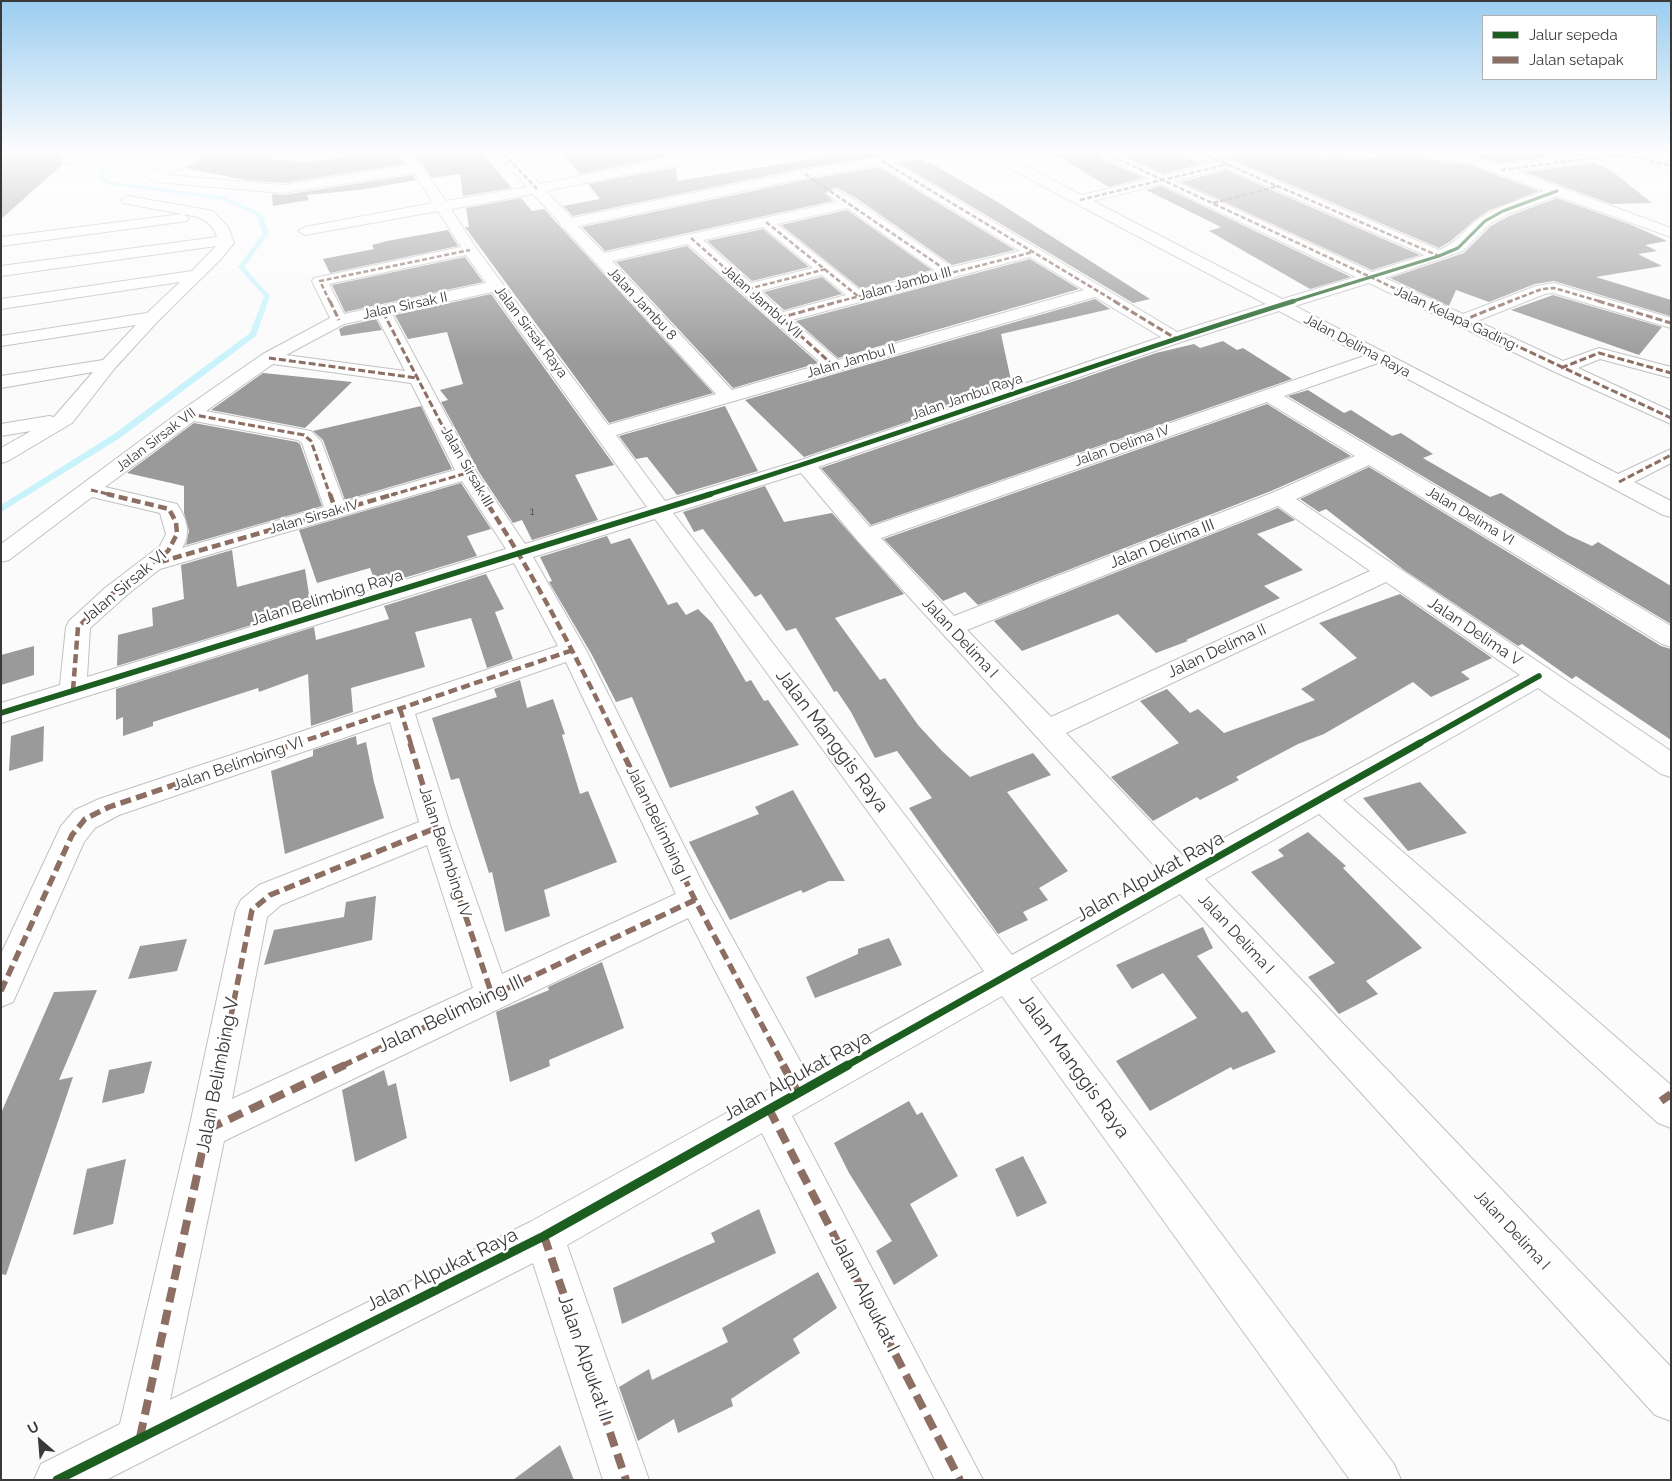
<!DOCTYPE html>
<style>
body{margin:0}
#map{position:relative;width:1672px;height:1481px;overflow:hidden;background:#fbfbfc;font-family:Raleway,sans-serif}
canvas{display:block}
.frame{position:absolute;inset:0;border:2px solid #39393a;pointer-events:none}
.legend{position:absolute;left:1482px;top:15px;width:175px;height:65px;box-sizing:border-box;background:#fff;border:1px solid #b0b0b0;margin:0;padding:6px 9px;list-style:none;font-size:15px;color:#39393a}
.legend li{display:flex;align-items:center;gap:10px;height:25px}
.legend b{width:25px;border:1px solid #b0b0b0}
.north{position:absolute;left:15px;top:1416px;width:50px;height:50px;-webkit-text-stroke:4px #fff;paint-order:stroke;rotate:333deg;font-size:14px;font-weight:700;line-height:20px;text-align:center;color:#39393a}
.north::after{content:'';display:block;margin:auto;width:18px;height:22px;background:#39393a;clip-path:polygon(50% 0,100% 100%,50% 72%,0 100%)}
</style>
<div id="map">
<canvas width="1672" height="1481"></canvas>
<div class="frame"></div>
<ul class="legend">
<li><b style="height:6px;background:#1b5e20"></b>Jalur sepeda</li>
<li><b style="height:6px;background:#8d6e63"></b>Jalan setapak</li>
</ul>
<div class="north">U</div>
</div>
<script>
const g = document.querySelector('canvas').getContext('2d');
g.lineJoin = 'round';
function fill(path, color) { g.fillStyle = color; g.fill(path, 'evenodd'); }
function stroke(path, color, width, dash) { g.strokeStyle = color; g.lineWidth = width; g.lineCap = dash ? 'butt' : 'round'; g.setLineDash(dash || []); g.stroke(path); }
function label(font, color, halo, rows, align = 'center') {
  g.font = font + ' Raleway,sans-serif'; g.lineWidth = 5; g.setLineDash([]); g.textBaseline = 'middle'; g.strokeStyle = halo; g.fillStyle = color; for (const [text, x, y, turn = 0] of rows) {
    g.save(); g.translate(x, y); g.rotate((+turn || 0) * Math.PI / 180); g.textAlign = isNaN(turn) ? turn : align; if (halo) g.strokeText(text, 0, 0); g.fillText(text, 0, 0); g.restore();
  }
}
fill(new Path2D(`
 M136,153H143L110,166L103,176L111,182L223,196L262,214L269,233L244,267L270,296L256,336L120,438L1,512V505L114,434L250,333L264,296L238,267L263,233L256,215L222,200L109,185L97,176L106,164Z`), '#c8f3fb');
fill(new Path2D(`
 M1,153H59L62,165L1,219Z
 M196,153H261L267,158L277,160L303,162L328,160L363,153H398L406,164L283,183L245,180L185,168L200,161L201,156Z
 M414,153H485L486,158L512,188L463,196L460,174L432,178Z
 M562,153H675V155L580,174Z
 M849,153L891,154L805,168L573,216L563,206L600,199L588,184L676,167L677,181Z
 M1052,153H1097L1099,158L1144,178L1109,187Z
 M1117,153H1178L1197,162L1204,160L1209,162L1164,174Z
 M1273,153H1310L1319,158L1346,156L1351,159L1422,155L1428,159L1470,165L1539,191L1488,211L1475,220L1451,241L1439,248L1223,156L1235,154L1243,157Z
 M1463,153H1572L1576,154L1500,163Z
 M920,160L927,164L931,163L996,201L1150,299L1133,303L899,163Z
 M1595,163L1612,171L1652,203L1611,204L1524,172Z
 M879,167L1015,250L952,265L856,198L835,187L825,193L833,201L605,251L582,227L805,180Z
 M1226,170L1420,255L1372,270L1181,182Z
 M413,175L416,180L359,190L307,195L309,200L273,206L272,194L283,195Z
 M1161,186L1351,277L1310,289L1209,231L1221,227L1146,190Z
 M521,198L532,211L544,209L713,393L609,423L465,227H469L466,208Z
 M1557,198L1632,225L1667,241L1645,245L1657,251L1638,254L1662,266L1596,277L1671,300L1670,316L1554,281L1535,284L1489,302L1456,290L1449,306L1390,278L1464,253L1491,226L1509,216Z
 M847,210L932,270L861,289L781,225Z
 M763,229L809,267L752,281L707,241Z
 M448,230L458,246L330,273L323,259L374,249L372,245L387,241Z
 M687,246L818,363L733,388L616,262Z
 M465,257L483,282L345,312L332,285Z
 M1030,259L1079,289L838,358L796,321Z
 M822,277L842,294L784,310L764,292Z
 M491,294L614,465L575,475L598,520L532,540L522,520L513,523L479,472L441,402L448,400L440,390L463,384L447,332L408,339L395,315Z
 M1553,295L1662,327L1639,355L1511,310Z
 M1095,299L1110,309L1001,334L1012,385L1022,383L804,457L745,400Z
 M376,319L382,330L341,336L339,329L345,326Z
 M1223,341L1237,350L1243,348L1292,379L871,525L821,468L1156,353L1194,344L1200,348Z
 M263,373L352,382L305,428L211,410Z
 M1308,390L1344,413L1351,410L1392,436L1401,433L1433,454L1423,458L1490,497L1501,493L1568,535L1592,546L1598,542L1671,586V624L1288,396Z
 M1267,404L1351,456L1271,491L978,605L965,592L943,601L884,539Z
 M421,406L452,469L345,500L323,440L313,431Z
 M725,406L758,471L677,495L647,457L636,459L619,436Z
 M194,423L297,442L300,444L322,506L186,545L189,531L184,513V486L127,473Z
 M1369,467L1661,646L1671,649V740L1576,676L1572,679L1522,644L1518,646L1404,570L1326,509L1319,512L1300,499Z
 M461,483L491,529L467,536L477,556L377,586L370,568L317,583L299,530Z
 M765,486L784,522L832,513L904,594L835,618L880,680L885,678L918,725L942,751L970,777L1033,753L1051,775L1007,792L1068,871L1039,888L1048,900L1023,912L1028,920L998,934L909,808L932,798L897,751L875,758L851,712L837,691L834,692L796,628L786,631L761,594L755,597L703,529L694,532L683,512Z
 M1278,508L1295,520L1257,534L1303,570L1264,586L1280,598L1186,640L1188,641L1156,653L1118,614L1022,651L994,621Z
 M607,536L611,544L630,538L668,605L677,602L686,615L698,609L712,623L746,682L751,680L764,701L768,700L799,745L670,788L632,697L616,702L592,655L549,582L552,581L540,557Z
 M232,550L237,587L305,569L311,607L117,666L118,635L153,626L152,608L184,599L181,565Z
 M486,574L504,609L495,612L513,659L487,668L471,618L415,632L425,667L351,688L353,712L311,726L308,674L259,692L258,688L153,722V726L123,736V717L116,720V689L314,627L316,640L389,619L384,606Z
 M1400,594L1492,658L1461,672L1470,679L1431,697L1413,682L1324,734L1298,744L1236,777L1239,780L1200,800L1197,797L1153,821L1111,777L1179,743L1140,701L1167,689L1190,713L1198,709L1224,733L1315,700L1301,689L1357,658L1319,623Z
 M34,646V675L1,685V655Z
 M520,680L527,708L553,699L565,734L562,735L580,794L588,791L617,862L544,890L550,916L505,932L492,872L489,873L459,778L451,780L432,718L497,697L494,689Z
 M44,726L43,761L9,771L11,736Z
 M356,736L357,745L366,742L374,782L384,818L285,854L271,771L313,756V750Z
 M1420,782L1467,833L1408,851L1363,798Z
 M793,790L845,881H829L803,893L801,890L730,920L689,842L759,814L755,807Z
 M1308,832L1346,866L1343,868L1422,948L1366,981L1378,994L1339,1014L1308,977L1335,963L1251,872L1284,856L1278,850Z
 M376,896L372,940L264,965L274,930L344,917L346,902Z
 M1203,927L1213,948L1197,956L1242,1013L1247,1011L1276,1052L1233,1070L1231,1067L1150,1111L1116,1061L1197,1018L1163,973L1132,989L1116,965Z
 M889,938L902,965L815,998L806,977L858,954V949Z
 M187,939L177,971L128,979L140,946Z
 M602,962L624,1028L549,1060L550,1066L510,1082L496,1012L549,990L548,987Z
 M97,990L59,1080L73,1077L6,1275L1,1274V1113L54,992Z
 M152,1061L144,1093L102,1103L109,1070Z
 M384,1070L388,1086L396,1083L407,1138L355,1162L342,1090Z
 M909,1101L917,1115L922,1112L958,1176L910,1204L938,1256L894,1285L876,1251L892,1241L849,1173L834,1143Z
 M1023,1156L1047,1203L1017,1217L995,1169Z
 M126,1159L113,1224L73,1235L87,1169Z
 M759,1209L776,1253L622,1324L613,1288L715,1242L711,1233Z
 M818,1272L837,1308L793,1339L800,1353L731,1399L733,1406L678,1433L674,1419L638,1441L619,1387L649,1369L652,1380L728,1342L722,1328Z
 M560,1445L574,1480H513Z`), '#9a9a9a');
const minor = new Path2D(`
 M61,153H73L74,161L73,164H63Z
 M193,153L199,157L198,160L166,175L283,185L409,165L400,153H412L446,201L527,187L497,153H510L540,184L697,153H720L714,157L546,191L572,218L805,170L906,153H931L930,156L894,162L1177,332L1266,304L986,156L985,153H1000L1082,195L1150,179L1100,156L1099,153H1114L1164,176L1214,163L1195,153H1211L1439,250C1460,242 1465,227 1482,217C1501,205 1523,199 1544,191L1470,163L1428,157L1422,153H1450L1473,156L1500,165L1605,153H1637L1671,162V170L1637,161L1608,160L1516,171L1671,228V237L1557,196L1508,214L1490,224L1463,251L1385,278L1463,314L1536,286L1554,283L1671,318V328L1553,293L1545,294L1477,321L1563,361L1599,348L1671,367V378L1600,359L1578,368L1671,411V424L1555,372L1369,283L1295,306L1618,474L1671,449V463L1634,482L1671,501V517L1663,515L1378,363L1284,396L1671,626V647L1662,644L1369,465L1296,499L1671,751V777L1661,774L1538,688L1343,800L1671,1085V1128L1658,1123L1319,814L1205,879L1671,1367V1421L1655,1415L1180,894L1030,979L1394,1464L1401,1480H1350L1002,996L792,1116L983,1480H935L762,1133L567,1245L649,1480H603L533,1263L106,1480H34L41,1464L120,1424L189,1129L236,910L241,900L259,885L419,822L390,722L119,815L95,828L84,842L13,1002L1,1007V954L61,826L75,810L99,799L558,646L514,563L1,723V703L60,685L66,627L69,621L105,588L160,546L166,534L160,513L92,497L9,560L1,562V544L182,410L263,354L330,318L312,281L314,278L461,247L438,211L305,235L298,231L305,227L433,203L414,173L283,193L155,182L148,178L150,173L155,170ZM879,165L1020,251L952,267L855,200L834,189L827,193L837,202L604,253L578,226L805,178ZM1226,168L1425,255L1372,272L1175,181ZM1161,184L1356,277L1282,299L1093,201ZM533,194L560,223L561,227L564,228L716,394L608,425L476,248L451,209ZM847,208L936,271L861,291L777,224ZM763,227L813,268L751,283L703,240ZM688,244L822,364L732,390L612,261ZM466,255L486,283L344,314L329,284ZM1030,257L1084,290L838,360L792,320ZM822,275L846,295L783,312L760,291ZM492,292L647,507L525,544L477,473L392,314ZM1095,297L1161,337L798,461L665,501L616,435ZM1279,311L1364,356L870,527L818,467L1181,342ZM377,317L405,371L286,355L344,324ZM273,364L411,383L455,470L344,502L321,441L311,431L206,411ZM1267,402L1355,456L1272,493L954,616L881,538ZM194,421L298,440L302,443L324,507L182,548C192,533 186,518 177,504L105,487ZM801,473L858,541L1161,873L1012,955L673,513ZM462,481L506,549L87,677L90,628L128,594L160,569ZM1278,506L1370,571L1051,717L967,630ZM655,519L984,971L805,1070L706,890L586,650L533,557ZM1386,582L1520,675L1186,859L1066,733ZM566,662L676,894L502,974L451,828L415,714ZM427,845L473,988L232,1099L267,917L281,905ZM688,918L775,1086L530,1222L170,1400L224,1141Z
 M263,153H343C335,162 270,162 263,153Z
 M128,196L213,211L228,227L234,243L220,260L158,321L115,368L72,423L8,461L1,463V448L31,431L1,436V424L49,416L54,417L93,372L1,388V376L103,360L136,325L1,346V336L147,313L180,282L1,309V299L192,271L216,246L1,276V266L217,237C211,219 199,217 183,214L189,218L187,221L1,246V237L182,214L123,203L121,200Z`);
stroke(minor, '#c1c1c1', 2);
fill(minor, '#fefeff');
stroke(new Path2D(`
 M503,153L537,189
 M1105,153L1424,302
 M1201,153L1439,256
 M882,161L1116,302
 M1501,170L1608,156L1637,157L1671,166
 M805,174L949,272
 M1080,200L1228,164
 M1213,203L1278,186
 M766,222L859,297
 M691,238L763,302
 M748,289L826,269
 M330,302L320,281L470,250
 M837,302L1033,252
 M1508,302L1542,289L1554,288L1602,302`), '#8d6e63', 2.5, [5, 2.5]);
stroke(new Path2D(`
 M330,301L339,320
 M762,301L834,366
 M1114,301L1175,338
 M1421,301L1671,418
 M1598,301L1671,323
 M383,312L467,473L482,495
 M779,318L841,301
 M1461,321L1511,301
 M269,358L417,378
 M1561,368L1599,353L1671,373
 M189,414L304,435L311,441L330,495
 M1619,482L1671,455
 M91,490L112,495
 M391,495L467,473`), '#8d6e63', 3, [7, 3]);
stroke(new Path2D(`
 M330,494L336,511
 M481,494C534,574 577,658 619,744
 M160,562L395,494
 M73,690L78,627L113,593L168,551L177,534L176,522L169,509L107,494
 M400,709L411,744
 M295,744L573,650`), '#8d6e63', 4.5, [9, 4.5]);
stroke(new Path2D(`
 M410,743L436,828L492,995
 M618,743L695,900L784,1066
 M1,991L72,835L85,819L109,807L298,743
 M221,1066L252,910L270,895L436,828
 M342,1066L695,900`), '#8d6e63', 5.5, [11, 5.5]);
stroke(new Path2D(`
 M783,1065L798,1093
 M1661,1101L1671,1094
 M769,1109L960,1480
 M208,1129L345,1065
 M544,1236L626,1480
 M140,1437L221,1065`), '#8d6e63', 8, [15, 8]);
stroke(new Path2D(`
 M1290,302L1439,256L1458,248L1485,221L1503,211L1557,191`), '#1b5e20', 3);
stroke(new Path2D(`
 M707,495C904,434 1097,362 1294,301`), '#1b5e20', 4.5);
stroke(new Path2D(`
 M1,713L711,494
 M1418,744L1539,676`), '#1b5e20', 5.5);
stroke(new Path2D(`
 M846,1066L1420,743`), '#1b5e20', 7);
stroke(new Path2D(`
 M57,1480L544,1236L848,1065`), '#1b5e20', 9);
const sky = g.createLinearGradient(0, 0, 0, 360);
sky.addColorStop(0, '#9bcdf0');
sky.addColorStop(0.42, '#fdfdfe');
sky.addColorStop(1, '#fdfdfe00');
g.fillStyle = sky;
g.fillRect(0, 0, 1672, 360);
label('11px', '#515152', null, [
 ["1",532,512]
]);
label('14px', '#39393a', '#fff', [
 ["Jalan Jambu III",905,284,-15],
 ["Jalan Jambu VII",762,302,42],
 ["Jalan Jambu 8",642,304,47],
 ["Jalan Sirsak II",405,306,-12],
 ["Jalan Kelapa Gading",1455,318,25],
 ["Jalan Sirsak Raya",531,332,53],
 ["Jalan Delima Raya",1357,346,28],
 ["Jalan Jambu II",851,361,-16],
 ["Jalan Jambu Raya",967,397,-19],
 ["Jalan Sirsak VII",156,440,-37],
 ["Jalan Delima IV",1122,446,-19],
 ["Jalan Sirsak III",467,467,60],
 ["Jalan Delima VI",1470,516,31],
 ["Jalan Sirsak IV",314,517,-16]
]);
label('16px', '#39393a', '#fff', [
 ["Jalan Delima III",1162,544,-21],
 ["Jalan Sirsak VI",124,587,-40],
 ["Jalan Belimbing Raya",327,598,-17],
 ["Jalan Delima V",1475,632,34],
 ["Jalan Delima I",960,638,47],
 ["Jalan Delima II",1217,651,-25],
 ["Jalan Belimbing VI",238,764,-19],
 ["Jalan Belimbing I",658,824,64],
 ["Jalan Belimbing IV",445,852,72],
 ["Jalan Delima I",1236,934,47],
 ["Jalan Delima I",1512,1230,47]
]);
label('19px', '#39393a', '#fff', [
 ["Jalan Manggis Raya",832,741,53],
 ["Jalan Alpukat Raya",1150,877,-29],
 ["Jalan Belimbing III",451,1014,-25],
 ["Jalan Manggis Raya",1074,1066,54],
 ["Jalan Belimbing V",218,1075,-79],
 ["Jalan Alpukat Raya",797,1076,-29],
 ["Jalan Alpukat Raya",442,1270,-26],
 ["Jalan Alpukat I",865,1294,63],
 ["Jalan Alpukat II",585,1358,71]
]);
</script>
